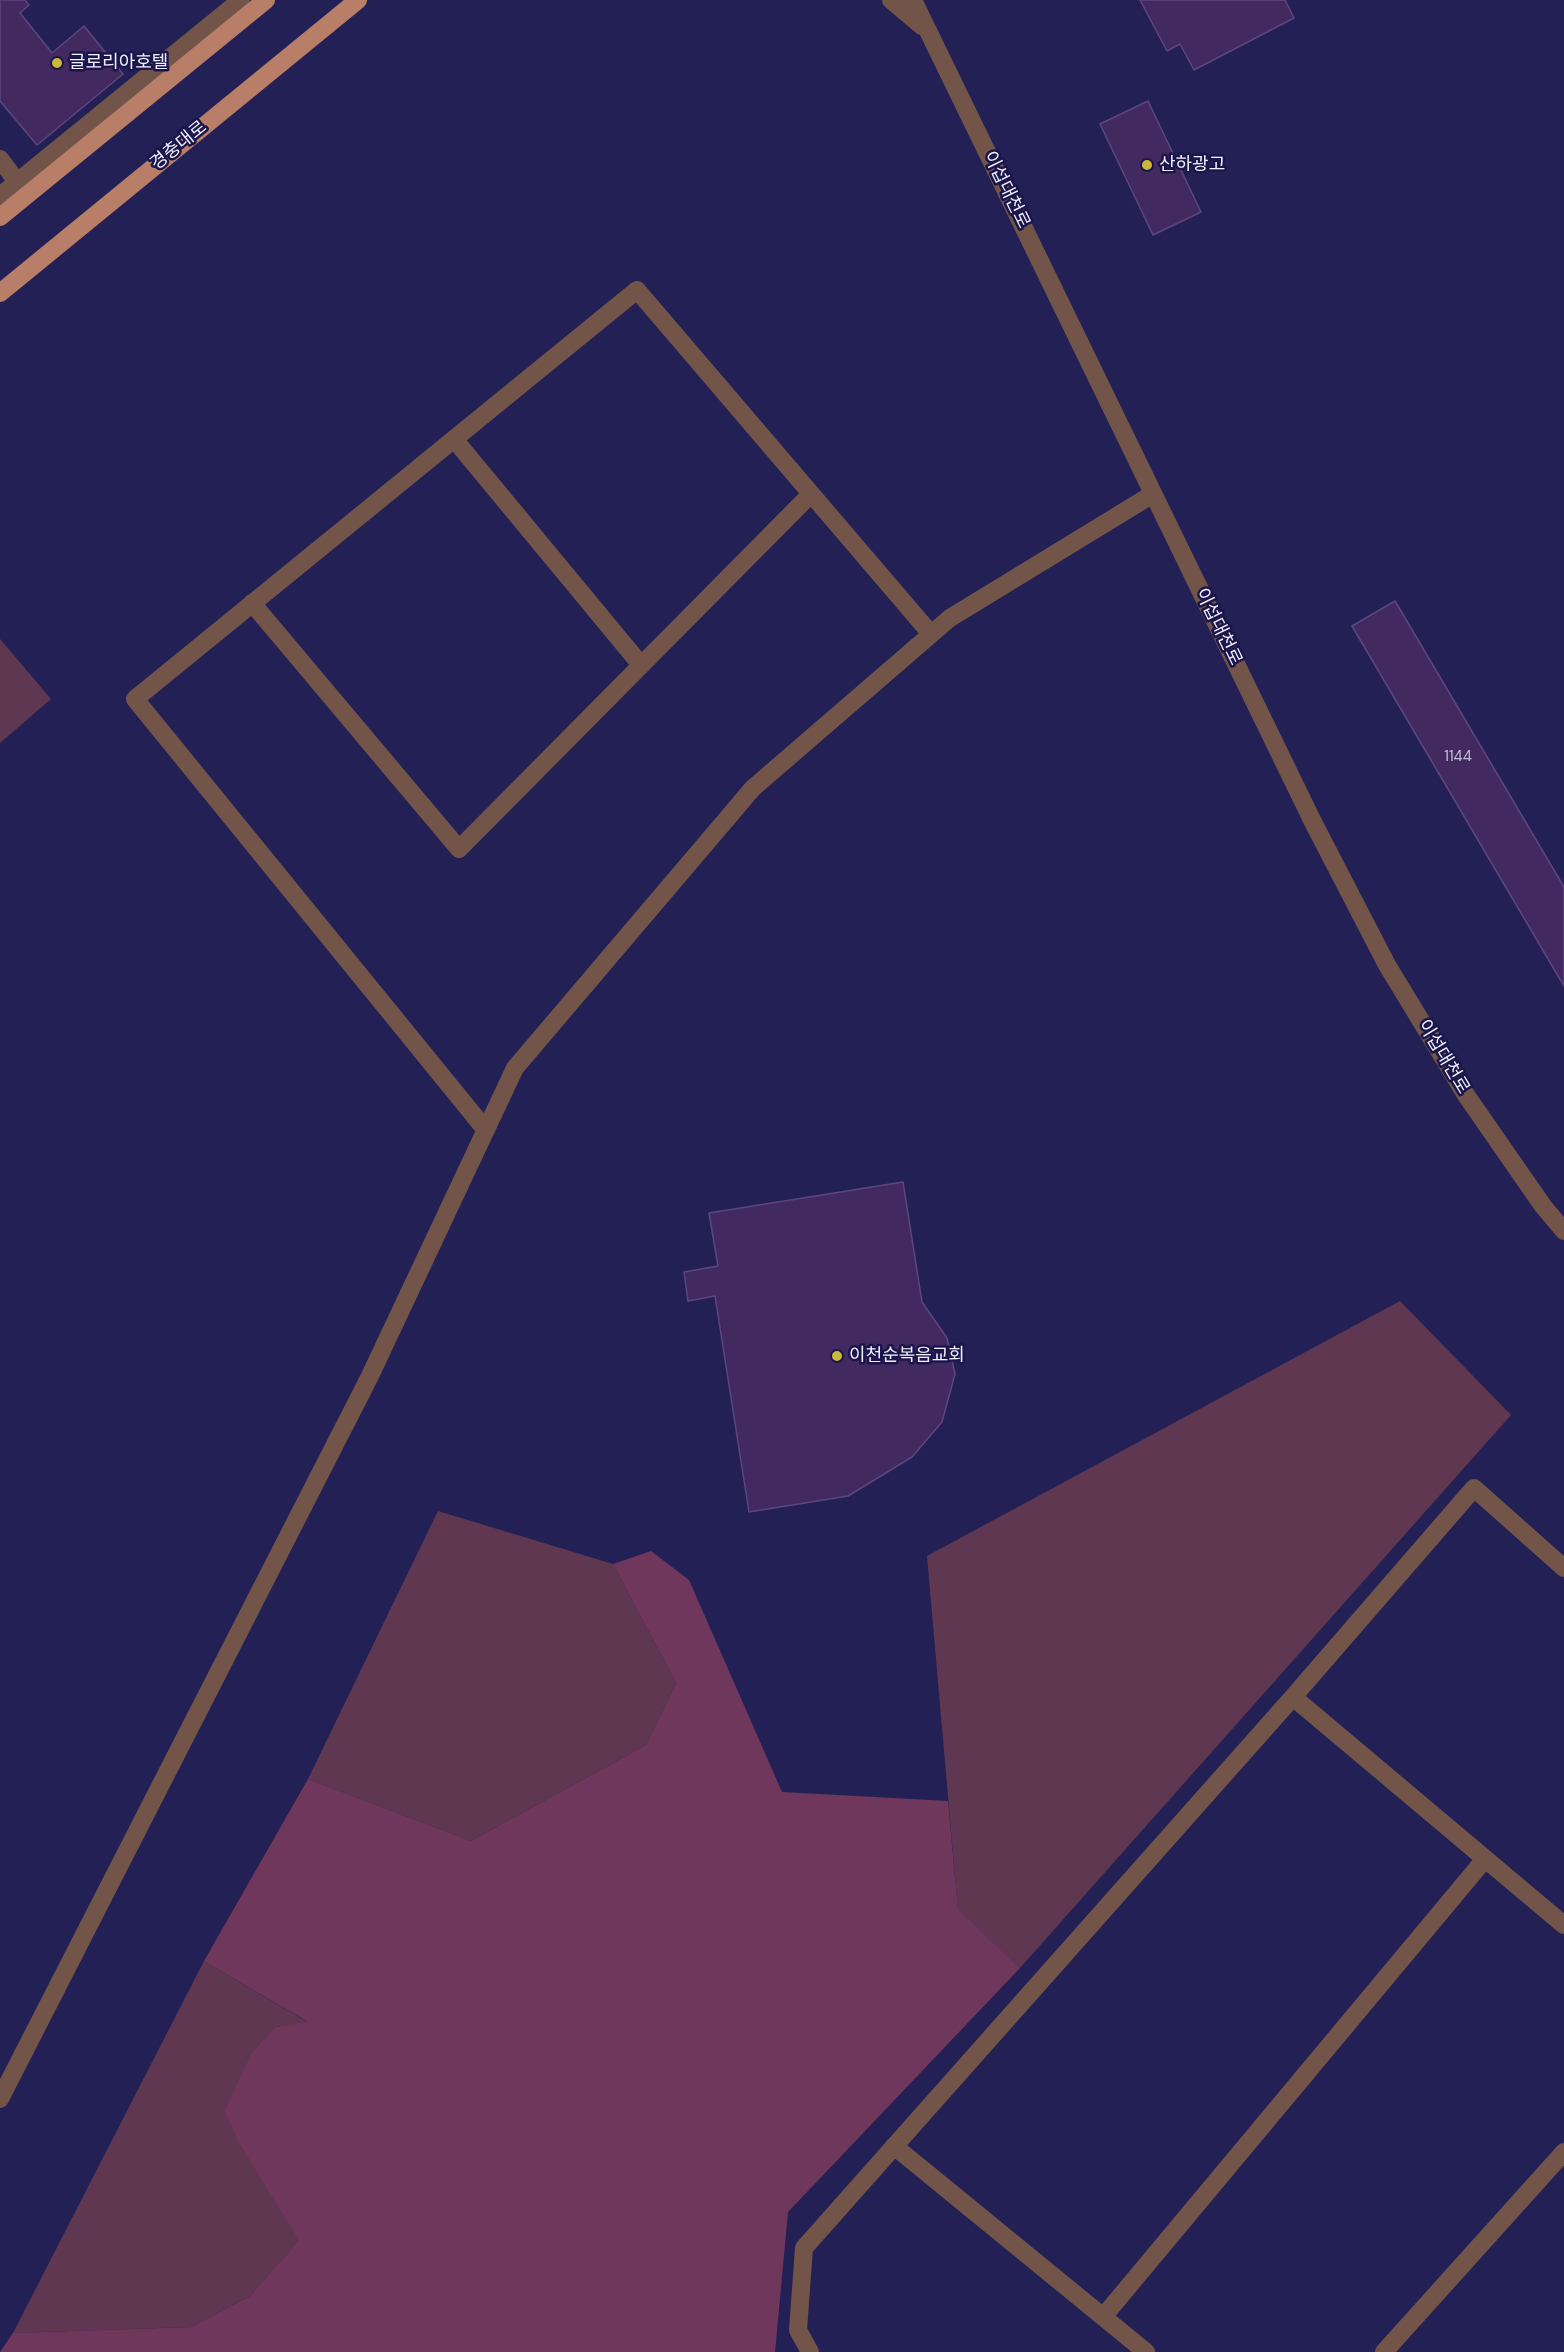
<!DOCTYPE html>
<meta charset="utf-8">
<style>
body{margin:0}
canvas{display:block;background:#232056}
</style>
<canvas width="1564" height="2352"></canvas>
<script>
const g = document.querySelector('canvas').getContext('2d');
g.lineJoin = 'round';
function fill(path, color) { g.fillStyle = color; g.fill(path, 'evenodd'); }
function stroke(path, color, width, dash) { g.strokeStyle = color; g.lineWidth = width; g.lineCap = dash ? 'butt' : 'round'; g.setLineDash(dash || []); g.stroke(path); }
function label(font, color, halo, rows, align = 'center') {
  g.font = font + ' "DM Sans","Noto Sans KR",sans-serif'; g.lineWidth = 5; g.setLineDash([]); g.textBaseline = 'middle'; g.strokeStyle = halo; g.fillStyle = color; for (const [text, x, y, turn = 0] of rows) {
    g.save(); g.translate(x, y); g.rotate((+turn || 0) * Math.PI / 180); g.textAlign = isNaN(turn) ? turn : align; if (halo) g.strokeText(text, 0, 0); g.fillText(text, 0, 0); g.restore();
  }
}
fill(new Path2D(`
 M0,639L51,699L0,743Z
 M1400,1301L1511,1415L1020,1968L958,1911L927,1556Z
 M438,1511L613,1564L676,1683L646,1745L471,1841L308,1779Z
 M204,1961L309,2023L275,2027L252,2052L240,2145L300,2239L250,2296L191,2327L13,2333Z`), '#5f3751');
fill(new Path2D(`
 M651,1551L689,1580L782,1792L948,1801L958,1910L1020,1968L788,2212L775,2352H0L13,2333L191,2327L250,2296L299,2240L240,2145L225,2111L252,2052L275,2027L308,2022L204,1961L308,1779L471,1841L646,1745L676,1683L613,1564Z`), '#70375d');
const building = new Path2D(`
 M0,0H25L29,5L20,13L52,53L84,26L123,74L37,145L0,101Z
 M1140,0H1285L1294,18L1194,70L1180,44L1167,51Z
 M1148,101L1201,212L1153,235L1100,124Z
 M1395,601L1564,887V986L1352,626Z
 M903,1182L922,1302L947,1338L955,1374L942,1422L912,1457L848,1496L749,1512L715,1296L688,1301L684,1272L718,1266L709,1213Z`);
fill(building, '#422a61');
stroke(building, '#5d467f', 1.5);
stroke(new Path2D(`
 M891,0L922,26
 M913,0L1313,822L1387,965L1466,1095L1543,1206L1564,1231
 M0,159L24,191
 M0,196L241,0
 M454,439L641,665
 M252,603L459,849L811,494
 M485,1129L135,699L637,290L931,634
 M1293,1697L1564,1925
 M0,2099L369,1378L515,1068L753,788L950,618L1153,494
 M894,2146L1146,2352
 M1103,2317L1485,1859
 M810,2352L798,2330L804,2248L1293,1697L1474,1488L1564,1568
 M1384,2352L1564,2152`), '#725449', 18);
stroke(new Path2D(`
 M0,217L266,0
 M0,293L358,0`), '#b97e67', 18);
for (const [x, y, r, color] of [
 [57,63,6,"#cbba39"],
 [1147,165,6,"#cbba39"],
 [837,1356,6,"#cbba39"]
]) { const dot = new Path2D(); dot.arc(x, y, r, 0, 2 * Math.PI); g.fillStyle = color; g.fill(dot); stroke(dot, '#1b154a', 2); }
label('15px', '#c3bed7', null, [
 ["1144",1458,757]
]);
label('18px', '#eef0fe', '#1b154a', [
 ["글로리아호텔",69,63],
 ["산하광고",1159,165],
 ["이천순복음교회",849,1356]
], 'left');
label('18px', '#eef0fe', '#1b154a', [
 ["경충대로",179,146,-39],
 ["이섭대천로",1006,190,64],
 ["이섭대천로",1218,627,64],
 ["이섭대천로",1443,1057,59]
]);
</script>
